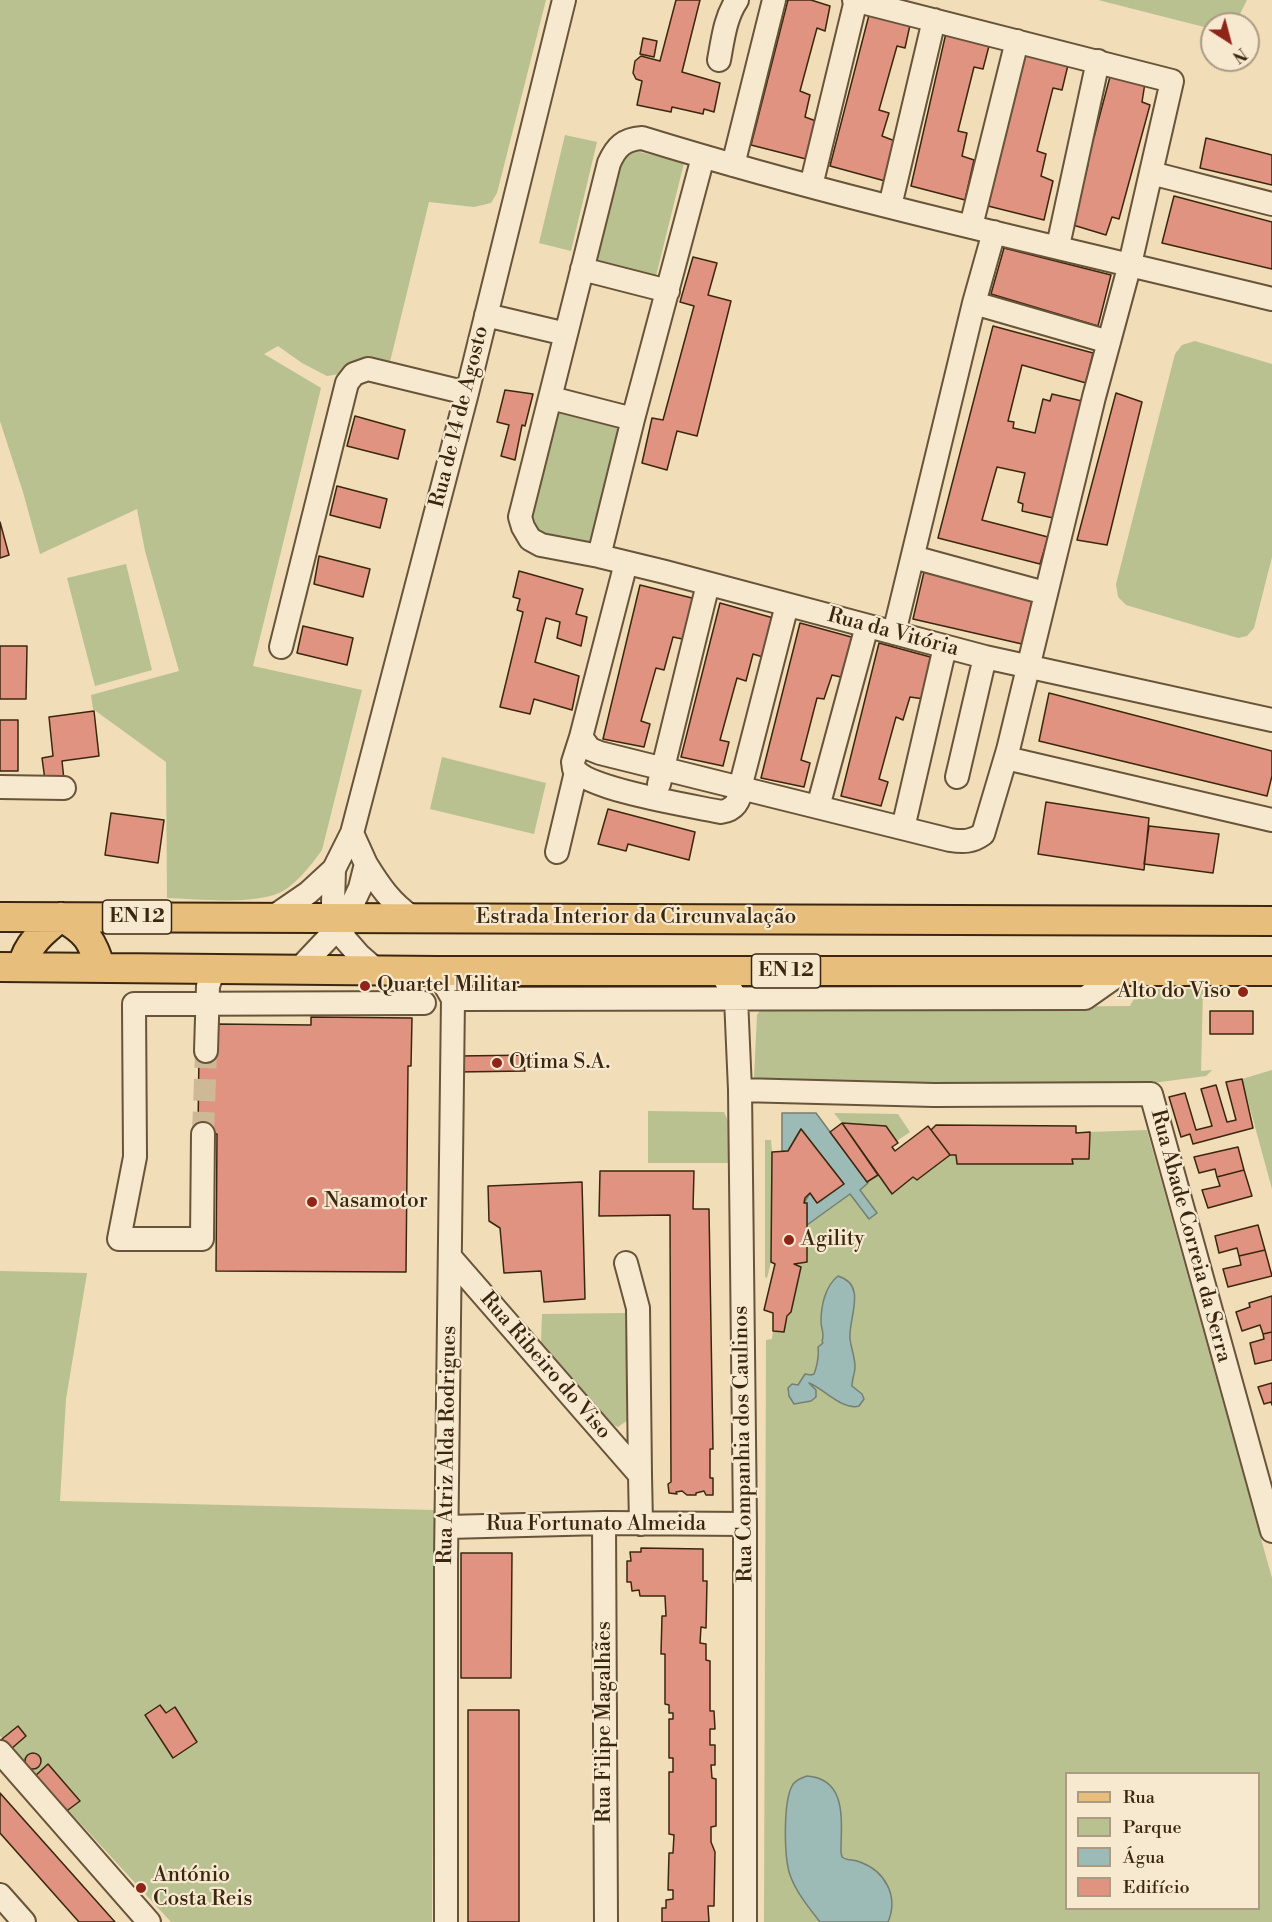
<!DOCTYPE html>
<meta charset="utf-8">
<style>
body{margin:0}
#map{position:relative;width:1272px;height:1922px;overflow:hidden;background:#f1ddb7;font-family:"Libre Bodoni",serif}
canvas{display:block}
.legend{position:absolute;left:1065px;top:1772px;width:195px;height:138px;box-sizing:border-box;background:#f6e9d0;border:2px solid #ab9b83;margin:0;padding:8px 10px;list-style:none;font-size:18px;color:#3b270f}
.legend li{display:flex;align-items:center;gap:12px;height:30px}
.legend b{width:30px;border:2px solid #ab9b83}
.north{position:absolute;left:1200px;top:12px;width:60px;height:60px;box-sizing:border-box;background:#f6e9d0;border:2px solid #ab9b83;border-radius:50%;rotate:144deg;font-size:16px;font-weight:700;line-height:24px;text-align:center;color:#3b270f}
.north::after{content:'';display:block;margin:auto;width:21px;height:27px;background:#8f2418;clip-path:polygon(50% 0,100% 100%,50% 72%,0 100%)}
</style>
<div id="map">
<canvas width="1272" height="1922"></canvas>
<ul class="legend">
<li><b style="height:8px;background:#e8be7c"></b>Rua</li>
<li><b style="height:16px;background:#b8c18f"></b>Parque</li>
<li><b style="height:16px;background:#9cbab6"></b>Água</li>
<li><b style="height:16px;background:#e09381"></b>Edifício</li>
</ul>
<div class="north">N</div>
</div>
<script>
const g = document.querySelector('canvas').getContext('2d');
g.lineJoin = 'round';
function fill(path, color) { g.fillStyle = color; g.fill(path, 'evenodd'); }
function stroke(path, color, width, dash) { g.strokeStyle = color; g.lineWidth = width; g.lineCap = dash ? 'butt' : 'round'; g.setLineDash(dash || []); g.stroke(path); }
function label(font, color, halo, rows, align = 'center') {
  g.font = font + ' "Libre Bodoni",serif'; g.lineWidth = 4.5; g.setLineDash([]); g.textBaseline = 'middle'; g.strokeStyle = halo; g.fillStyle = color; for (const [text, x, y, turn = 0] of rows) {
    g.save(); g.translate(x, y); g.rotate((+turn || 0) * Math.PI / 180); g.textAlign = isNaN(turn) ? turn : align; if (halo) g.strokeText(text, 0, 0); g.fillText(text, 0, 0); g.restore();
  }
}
fill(new Path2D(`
 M0,0H546L497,193L491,203L474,207L429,202L389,366L327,376L302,363L278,346L264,354L321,388L253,666L362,690L322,850C312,864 295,886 279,893C252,905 197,899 167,898L166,762L93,709L91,695L179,671L145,551L137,509L40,554L23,492L0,421Z
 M1098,0H1247L1235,24H1212V29Z
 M565,135L597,142L571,251L539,243Z
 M624,148L684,163L656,276L596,261Z
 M1195,341L1272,364V557L1254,628L1247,636L1238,638L1126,605L1118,597L1116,584L1175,354L1182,345Z
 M558,413L619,428L589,544L529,529Z
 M126,564L152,670L95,686L67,578Z
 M442,757L546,783L534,834L430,809Z
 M1139,989H1203L1201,1071L1212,1070L1206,1076L1145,1084L835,1087L756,1080L754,1077L757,1015L761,1009L1130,1006Z
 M1272,1070V1189L1242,1079Z
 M648,1111L724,1112L729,1123V1163H648Z
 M834,1113L898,1114L910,1132L897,1141L886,1126L842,1123Z
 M1147,1130L1272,1578V1922H764L766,1340L772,1339L773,1331L784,1332L801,1267L794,1264L807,1262V1225L850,1194L870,1218L877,1213L860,1189L878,1175L892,1194L913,1177L917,1180L950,1155L1073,1163L1072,1159H1089L1090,1132ZM1066,1774H1258V1908H1066Z
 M765,1140H771L772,1152L771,1262L767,1278L765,1277Z
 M0,1271L87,1273L66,1399L60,1501L435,1510L432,1922H171L0,1736Z
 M625,1313L628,1420L618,1427L613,1425L541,1342L542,1314Z`), '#b8c18f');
const water = new Path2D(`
 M782,1113H816L868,1183L860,1190L877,1213L869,1219L850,1194L807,1225V1203H804L810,1193L818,1203L844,1184L801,1129L788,1151H782Z
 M838,1276C868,1285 848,1318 850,1339C851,1348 855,1357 855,1367C855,1373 852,1379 852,1386L862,1394L864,1399L859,1406C843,1411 823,1388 809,1383L816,1390V1397L811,1401L794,1404L789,1396L788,1388L792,1384L798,1385L805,1374L811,1375L814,1374C817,1366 819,1356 818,1347L823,1343L822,1341C825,1334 821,1329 821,1322C821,1306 825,1286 838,1276Z
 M807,1776C848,1779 841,1822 841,1852L842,1857C847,1861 853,1859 860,1862C885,1871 899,1896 888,1922H820C809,1908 796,1892 790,1875C784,1857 783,1803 792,1786C794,1781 801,1778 807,1776Z`);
fill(water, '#9cbab6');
stroke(water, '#757f73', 1.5);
const building = new Path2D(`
 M676,0H700L682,72L720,83L714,112L704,109L703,114L672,107L671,112L637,105L642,81L636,79L633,73L635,61L641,56L660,61Z
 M788,0H811L830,6L825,31L817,28L800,91L810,95L805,117L816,121L806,159L751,145Z
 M869,15L910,25L905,48L897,46L879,110L889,113L882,136L895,141L885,181L830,166Z
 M946,33L989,46L983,69L974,67L958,131L967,133L962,156L974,160L965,200L911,186Z
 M643,38L657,41L654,57L640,54Z
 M1026,53L1068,65L1062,90L1053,88L1037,151L1046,154L1041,176L1053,181L1044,220L988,206Z
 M1111,73L1145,83L1142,102L1150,105L1119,219L1112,217L1106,235L1073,225L1088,164L1083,161L1089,136L1094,137Z
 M1206,138L1272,155V185L1200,168Z
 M1174,196L1272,222V269L1162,243Z
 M1004,248L1111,275L1098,326L991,294Z
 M693,257L717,263L708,295L731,301L697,436L677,431L667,470L642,463L652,418L663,420L694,306L680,302Z
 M993,326L1093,353L1086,383L1022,365L1008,421L1014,422L1013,428L1035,433L1043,399L1050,401L1052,394L1082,401L1053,518L1022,511L1023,504L1018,502L1025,473L997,467L982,520L1048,537L1040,564L938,538Z
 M505,390L533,394L525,426L522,425L515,460L501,456L509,425L497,422Z
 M1116,393L1142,402L1107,545L1077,540Z
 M355,416L405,430L398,459L347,446Z
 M337,486L387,499L380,528L330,515Z
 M0,522L9,555L0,558Z
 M319,556L370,569L363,597L314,584Z
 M519,571L583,589L576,614L587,617L581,646L557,638L560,622L546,618L535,662L579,676L572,710L534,699L530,714L500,707L523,612L517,610L520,599L513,597Z
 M924,572L1032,601L1022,644L913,619Z
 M640,585L696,599L687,640L673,637L664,670L656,668L641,721L650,724L644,747L603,739Z
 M720,603L777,619L766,658L753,654L746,681L737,678L720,740L729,742L723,766L681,757Z
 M800,623L855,638L845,678L832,675L824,699L817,698L801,760L810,763L804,787L761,778Z
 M303,626L353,638L347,665L297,653Z
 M879,643L934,658L924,699L910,697L903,720L896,717L879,779L888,782L881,806L841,796Z
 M0,646H27L26,699H0Z
 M1049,693L1272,751V776L1267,796L1039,741Z
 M94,711L99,756L62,761L64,780H45L42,758L53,756L49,717Z
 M0,720H18V771H0Z
 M1046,802L1149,818L1144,870L1038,854Z
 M608,809L695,832L689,860L628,844L626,851L598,844Z
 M111,813L164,820L158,863L105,855Z
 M1149,826L1219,834L1213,873L1144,864Z
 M1210,1011H1253V1034H1210Z
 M311,1017L412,1018L411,1066H408L406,1272L216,1271L217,1134L198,1133L199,1051H218V1024L311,1025Z
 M536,1055L537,1067H524L525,1071L458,1072V1056Z
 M1242,1079L1253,1128L1193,1144L1190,1134L1181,1137L1169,1097L1185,1093L1196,1130L1212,1126L1201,1089L1216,1085L1227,1122L1236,1120L1226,1082Z
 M842,1123L878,1175L867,1182L830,1132Z
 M842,1123L886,1126L898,1143L892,1147L895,1151L928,1126L950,1155L917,1180L913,1177L892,1194Z
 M936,1125L1076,1126V1133L1090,1132L1089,1159H1072L1073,1164H957L956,1155H950L931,1130Z
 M801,1129L844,1184L817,1203L810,1193L805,1198L804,1203H807V1262L794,1264L801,1267L791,1312L787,1316L784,1332L773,1331V1313L764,1310L775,1264L771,1262L772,1152L788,1151Z
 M1238,1147L1244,1170L1217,1177L1215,1169L1199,1173L1194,1157Z
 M1244,1170L1252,1196L1208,1208L1202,1190L1220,1186L1217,1177Z
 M600,1171H694L693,1209H709L713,1449H710V1478H713V1495H706L704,1491L696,1493V1495H687L682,1491L676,1492L677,1494L669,1493L668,1484L671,1482L670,1215L599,1216Z
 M582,1182L585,1299L544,1302L541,1271L504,1273L500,1228L489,1221L488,1186Z
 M1258,1225L1265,1250L1239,1256L1237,1248L1219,1253L1215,1236Z
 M1265,1250L1272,1276L1228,1287L1223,1269L1241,1265L1239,1256Z
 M1272,1296V1332L1263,1334L1260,1325L1242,1331L1236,1312L1250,1307L1249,1303Z
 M1272,1332V1360L1255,1364L1250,1343L1264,1339L1263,1334Z
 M1272,1383V1405L1271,1402L1264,1404L1258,1387Z
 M641,1548L703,1549V1581H707L706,1628L701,1627L700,1643L706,1644V1660L710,1661V1711H714L715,1729H710V1745H715V1765H711L712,1778L716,1779V1826L711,1827V1842L715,1852L714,1906H708L709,1922H662V1908H666V1900L673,1899V1890H668L669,1853H673L674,1835L669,1834V1772H673V1758H669V1719H673V1713H669V1705L665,1704V1654H661L662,1616H666L665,1596H640L639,1590L632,1591L631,1582H627V1561H631L630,1552H641Z
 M461,1553H512L511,1678H461Z
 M160,1705L166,1713L175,1707L197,1742L173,1758L145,1715Z
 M468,1710H519V1922H468Z
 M18,1726L26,1736L11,1749L2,1739Z
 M25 1761a8 8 0 1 1 16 0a8 8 0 1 1-16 0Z
 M48,1764L80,1801L64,1813L33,1778Z
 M0,1793L115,1922H79L0,1833Z`);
fill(building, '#e09381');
stroke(building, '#3b270f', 1.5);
stroke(new Path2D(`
 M203,1134L206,1051`), '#cdb995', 22, [22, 11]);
const minor = new Path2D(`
 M719,60C723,39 725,18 737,0
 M733,165L774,0
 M1151,173L1272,204
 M811,186L856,0
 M890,206L934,20
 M971,226L1017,41
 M1058,246L1098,61
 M582,269L668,291
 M1272,299C1062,248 849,202 642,138C624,139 616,147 609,163L520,517L523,527L530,539L541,545L599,556L665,572L985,657L1272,720
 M974,303L1109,342
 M486,315L566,334
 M551,398L633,419
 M599,556L633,419L703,157
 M913,557L1045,593
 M626,563L581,737L590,749L600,753L950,840C963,842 972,842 983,834L1008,750L1094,397L1130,264L1172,81L854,0
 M894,633L974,303L994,232
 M281,647L347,383L354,374L368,369L467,393
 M581,737L573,762L574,769C590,790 692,806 721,812C734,810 741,801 740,788L787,605
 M1006,758L1272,820
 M957,777L985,657
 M659,784L708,584
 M0,787L64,788
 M818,807L867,626
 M903,828L945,647
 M557,852L576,772
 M366,864C379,885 391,903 412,917
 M273,917L308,893L334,869
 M299,969L334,932L340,919L353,903L360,888L366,864L352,833
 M375,969L359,955L345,939L333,904L334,869L352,833L467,393L564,0
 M437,971L453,999L446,1560V1922
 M720,971L736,998L740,1090L745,1524V1922
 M453,999L1085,998L1122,972
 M206,1051L208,986L214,969
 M740,1090L934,1095L1151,1094L1272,1531
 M203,1134L202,1239H119L135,1157L134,1004L424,1003
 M451,1258L640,1475L641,1524
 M626,1263L638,1308L640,1475
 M604,1523L606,1922
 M447,1527L604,1523L745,1524
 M0,1752L149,1922
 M0,1895L24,1922`);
const major = new Path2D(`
 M0,917L1272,921
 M0,967L437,971H1272
 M22,967C27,944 43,931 61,917C88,932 91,940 101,968`);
stroke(minor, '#685439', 26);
stroke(major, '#3b270f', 32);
stroke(minor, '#f6e9d0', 22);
stroke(major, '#e8be7c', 28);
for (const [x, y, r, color] of [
 [365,986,6,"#8f2418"],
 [1243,992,6,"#8f2418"],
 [497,1063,6,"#8f2418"],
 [312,1202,6,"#8f2418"],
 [789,1240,6,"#8f2418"],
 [141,1888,6,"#8f2418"]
]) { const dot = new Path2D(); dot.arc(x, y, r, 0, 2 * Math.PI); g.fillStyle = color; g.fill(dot); stroke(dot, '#f6e9d0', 2); }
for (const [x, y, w] of [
 [137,917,69],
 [786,971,69]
]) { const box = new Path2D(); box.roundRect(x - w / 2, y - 17, w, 34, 4.5); g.fillStyle = '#f6e9d0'; g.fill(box); stroke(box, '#3b270f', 1.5); }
label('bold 20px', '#3b270f', null, [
 ["EN 12",137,917],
 ["EN 12",786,971]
]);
label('21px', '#3b270f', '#f6e9d0', [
 ["Rua de 14 de Agosto",460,417,-76],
 ["Rua da Vitória",893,633,15],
 ["Estrada Interior da Circunvalação",636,918],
 ["Rua Abade Correia da Serra",1190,1236,75],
 ["Rua Ribeiro do Viso",545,1366,49],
 ["Rua Companhia dos Caulinos",744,1444,-91],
 ["Rua Atriz Alda Rodrigues",448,1445,-89],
 ["Rua Fortunato Almeida",596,1525],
 ["Rua Filipe Magalhães",605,1722,-90]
]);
label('21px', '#3b270f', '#f6e9d0', [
 ["Quartel Militar",377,986],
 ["Alto do Viso",1231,992,"right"],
 ["Otima S.A.",509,1063],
 ["Nasamotor",324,1202],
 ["Agility",801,1240],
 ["António",153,1876],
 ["Costa Reis",153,1900]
], 'left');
</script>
